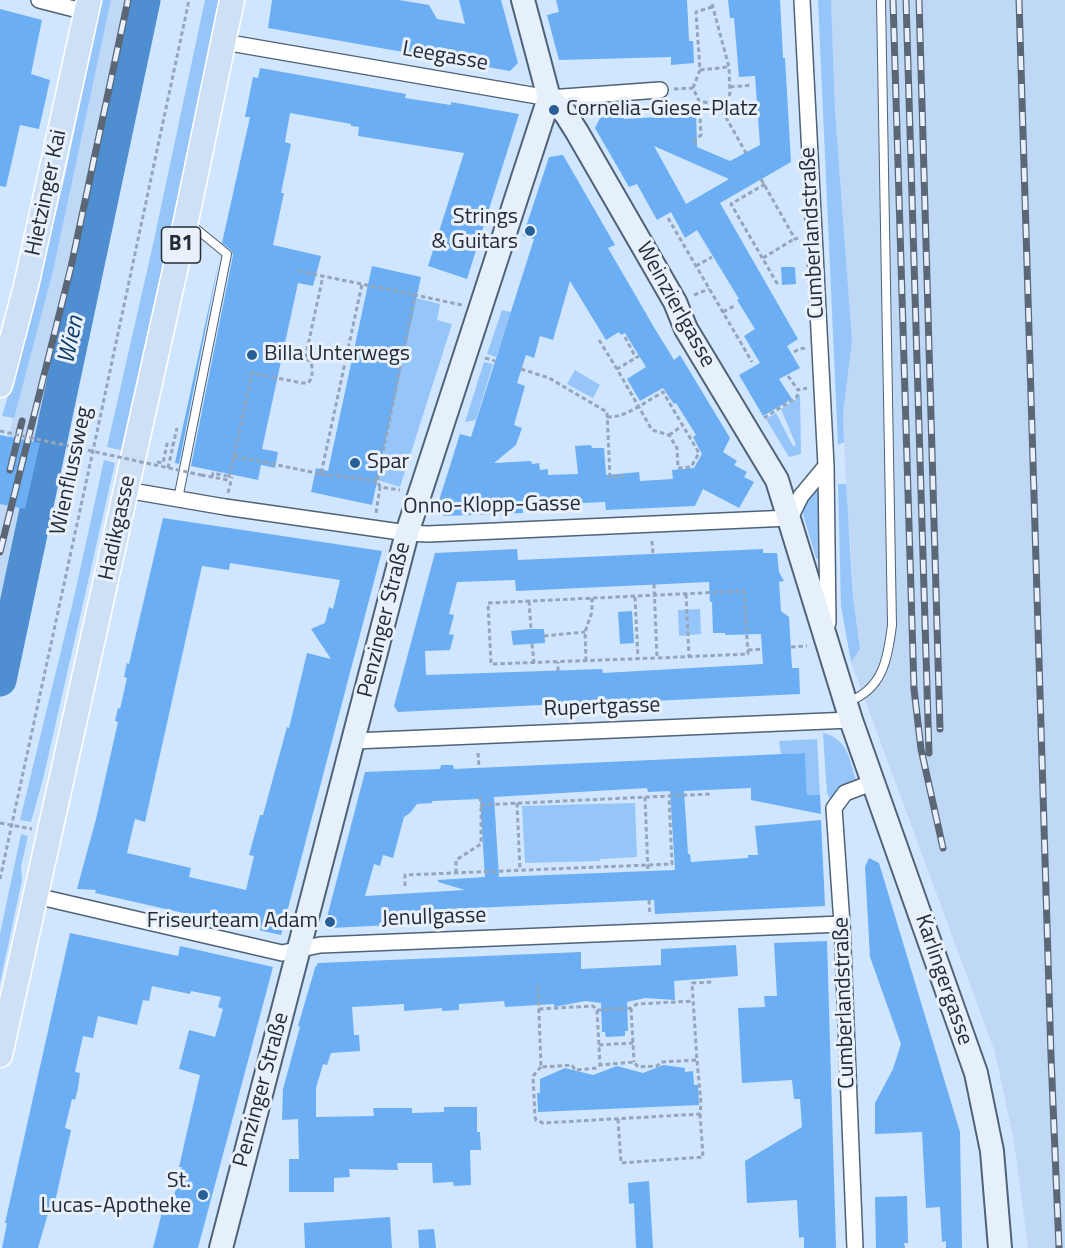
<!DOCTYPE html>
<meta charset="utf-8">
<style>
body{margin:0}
canvas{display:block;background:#d0e5fe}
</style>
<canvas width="1065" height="1248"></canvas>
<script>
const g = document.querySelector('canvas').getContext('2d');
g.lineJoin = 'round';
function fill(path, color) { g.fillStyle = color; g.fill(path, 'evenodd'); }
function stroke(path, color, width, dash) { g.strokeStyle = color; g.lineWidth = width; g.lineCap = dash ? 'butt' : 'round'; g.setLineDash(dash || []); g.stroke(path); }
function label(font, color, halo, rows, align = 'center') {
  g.font = font + ' "Titillium Web",sans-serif'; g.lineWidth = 6; g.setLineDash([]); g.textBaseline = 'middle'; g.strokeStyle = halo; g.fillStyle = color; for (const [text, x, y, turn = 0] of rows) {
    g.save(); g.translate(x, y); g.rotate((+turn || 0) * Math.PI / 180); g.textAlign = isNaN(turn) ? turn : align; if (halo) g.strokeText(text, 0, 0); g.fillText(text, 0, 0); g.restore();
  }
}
fill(new Path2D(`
 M111,0H136L0,635V476L10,430L53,271Z
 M831,0H1065V1248H1028L1014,1141L995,1052L851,662L860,649L853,598L851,547L847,510L843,414L852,341L835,111Z`), '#bed8f6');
fill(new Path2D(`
 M102,0H111L53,271L14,418L2,416L24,343L65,176Z
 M205,0H220L209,59L121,450L107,447L154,240Z
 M818,0H831L835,111L852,341L843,414L844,442L838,445Z
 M416,298L440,304L437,320L452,324L400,487L378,480Z
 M502,310L511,312L496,357L487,354Z
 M484,362L493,364L476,420L465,422Z
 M575,370L600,385L593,398L567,384Z
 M800,394L801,454L789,457L766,419L776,413L793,446L796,445L781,409L798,398Z
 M104,460L115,463L43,779L31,822L20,820L75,593Z
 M824,478L819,558L818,559L816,558L802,511L804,504Z
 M838,484H846L853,598L860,649L851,662L841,606Z
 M700,609L701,634L679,636L678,610Z
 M823,733C848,739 849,758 856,780L838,788L830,799L827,793Z
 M817,739L820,795H807L805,753L781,754L779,741Z
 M635,803L637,857L600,859V861L525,863L522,806Z
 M21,834L28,836L21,867L22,880L0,983V934Z`), '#96c5f9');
stroke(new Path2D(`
 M0,680L144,0`), '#4e8ed1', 33);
fill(new Path2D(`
 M272,0H399L429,5L437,19L465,24L459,0H501L518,63L510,71L268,28Z
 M556,0H687L689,41H693L694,63L671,65V57L559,60L547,15L559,12Z
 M728,0H780L783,58H785L791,162L720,203L798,339L787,346L800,368L779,379L792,399L763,416L739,375L760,363L744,336L755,329L737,300L739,299L697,230L685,238L671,212L657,220L637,184L629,187L595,128L603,112L622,111L624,119L675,116V110L696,109L697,147L730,161L760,145L755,76L739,77L734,18H730ZM654,146L729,179L686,204Z
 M0,9L42,20L31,74L50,80L39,129L20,125L6,187L0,186Z
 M260,68L406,94L405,98L451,105V102L519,114L467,279L428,266L464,153L358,136L359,127L351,126V124L290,113L285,142L291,144L281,193H284L273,245L321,256L313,286L298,283L262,449L278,452L275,468L261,465L258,480L191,466L233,255L231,250L222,243L250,117H245L253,77L258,78Z
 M563,155L615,245L608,248L655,329L674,360L680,355L730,438L723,452L737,461L734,465L747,472L744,477L754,482L739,508L703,489L695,506L606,510L605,502L582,503L581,499L522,503L523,513L444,516L437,507L460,434L471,437L534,239L523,236L549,157ZM570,281L606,340L619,332L621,335L625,333L646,367L627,379L640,401L663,388L674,404L676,403L696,435L693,437L702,454L694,468L672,470L673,479L640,481L639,472L606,475L604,448H592L591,445L575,446L578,474L548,475V469L540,470L539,463L532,464L531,461L494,463L516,445L522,428L514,425L525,386L517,383L526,355L534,358L540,336L553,340Z
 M220,256L179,464L175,463Z
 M372,266L421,277L372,505L311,492L316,468L328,471Z
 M781,267H795L796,284L782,285Z
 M0,435L40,443L25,509L0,504Z
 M163,518L382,551L281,935L95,893L96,890L77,889L96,819L118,722L115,721L118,708L120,709L127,678L124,677L127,663L129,664ZM230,563L340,580L333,609L329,607L325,623L311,629L331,659L307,653L289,728L287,727L263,815H260L249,855L254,856L246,890L189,877L191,868L127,853L135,819L145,822L202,566L229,570Z
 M517,549L518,560L763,549V553H777L779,572L784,581L779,582L781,611L789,617L792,668H799L800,694L652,701L647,704L643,700L398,712L394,706L435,553ZM515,580L516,591L709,582L710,602H712L713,633H725V635L761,634L763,664L603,673L602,669L426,675L425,651L450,650L454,635L449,634L454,615L449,614L457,582Z
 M632,611L634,643L620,644L618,612Z
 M531,629H544L545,643L513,645L511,631Z
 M805,753L807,795H820L821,814L751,800V788L684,791L688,854H690L691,862L748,858V855H758L755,826L821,820L825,906L655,914L654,900L427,910L428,923L332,928L326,921L365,772L440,769L441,765H453L454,769ZM647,788L648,792L670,791L675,870L499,877L494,797ZM480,799L485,877L438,880V882L465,890L365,896L374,864L380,866L383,855L393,858L404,817L410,813L417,804L432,803V801Z
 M869,858L879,863L960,1132L962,1248H946V1241L942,1242L940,1207L926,1208L922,1132L875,1134V1103L893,1069L901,1044L870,957L865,867Z
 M70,933L178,956L180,946L273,967L198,1248H153L162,1212L169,1214L182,1167H179L200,1075L179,1069L189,1030L215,1037L223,1009L218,1007L221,997L191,991L190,994L152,986L149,1001L143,1000L137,1025L98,1016L93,1038L83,1036L75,1072L80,1073L78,1088L75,1100L72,1099L65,1128L71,1130L53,1211L49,1210L38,1248H2L7,1223H5Z
 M827,941L836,1248H804V1237L799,1238L797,1200L747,1203L745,1161L802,1127L800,1099H794L792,1080L742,1083L738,1008L765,1007L764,996H777L774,943Z
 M736,945L738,976L674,981L675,1000L645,998L627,1002L628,1031H625V1036L606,1037L605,1032H602L601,1003L585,1001L554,1007V1004L505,1007L504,1001L459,1004V1010L442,1011V1008L404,1011V1004L352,1007L354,1035H359L360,1051L331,1053L327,1065L323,1064L316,1088V1117L374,1116L373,1108H412V1113L444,1112V1107H477V1132H480L481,1150H470L471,1185L454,1186L453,1182L433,1183L432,1163H397L398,1170L349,1169L350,1177L334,1178V1192H289V1159H299L298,1119L282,1120L283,1089L300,1027L298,1026L315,968L318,963L581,952V969L661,965V949Z
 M663,1065L685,1068V1072L693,1071L694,1085H698L699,1105L538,1112L537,1093H540V1079L565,1068L593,1075L617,1066L643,1073Z
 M649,1181L653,1248H636L634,1203L629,1204L628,1183Z
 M907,1196L908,1243H904L905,1248H876L875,1197Z
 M390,1217L392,1248H305L304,1223Z
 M434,1229L436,1248H419L418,1230Z`), '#6caef3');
const lane = new Path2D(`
 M178,499L227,254L189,223
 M847,702C883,690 888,658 892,625L881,0`);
const street = new Path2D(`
 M39,0L86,12
 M802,0L826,466L828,623
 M224,42L549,98L660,90
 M126,490L225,507L407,533L428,534L790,518L801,496L826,466
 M354,741L851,720
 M36,896L282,953L320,945L842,924
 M855,1248L842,924L834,808L845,793L874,782`);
const secondary = new Path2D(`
 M549,98L565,113L577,132L675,302L686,329L777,480L851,720L976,1073L992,1151L1000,1248
 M221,1248L407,533L549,98L523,0`);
const primary = new Path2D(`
 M0,385L26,286L89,0
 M0,1055L186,221L232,0`);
stroke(lane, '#4f6277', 10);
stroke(street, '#4f6277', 18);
stroke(secondary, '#4f6277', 26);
stroke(primary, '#fff', 27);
stroke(new Path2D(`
 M712,4L729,67L730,94L719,105
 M700,70L728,67
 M730,87L752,85
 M693,88L700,70L696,12L712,7
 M674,89L693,88L699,101L719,105L746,153
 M693,142L701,135L699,101
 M761,179L795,239L799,238
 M765,184L731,204L778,285
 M668,218L752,362
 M763,258L794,239
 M696,266L712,257
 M298,271L415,295
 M694,295L709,289
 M723,312L736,305
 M625,337L636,358
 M599,340L617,369
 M794,352L799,349L806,348
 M485,358L495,361
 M521,369L549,378L607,412L610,477L624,476
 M788,376L798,390L807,388
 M607,417C620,417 627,413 638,407L663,392L699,453L691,467L678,468L677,448L669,435L652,430L617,369L639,356
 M764,418L797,397L798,390
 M669,435L682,426
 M234,456L252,373L302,383H308C314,377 312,368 311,361L305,359L323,276
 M157,462L163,463L167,444L173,445
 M168,468L177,428
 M321,474L377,481
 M201,475L228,480L234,456L321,474L362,284
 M212,477L213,473L227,476
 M380,487L377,481L415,295L462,305
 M228,493L232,477
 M376,513L380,487L400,490
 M652,541L653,554
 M654,584L657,658L748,654L744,591L488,603L491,664L657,658
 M686,594L689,657
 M635,597L638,659
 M529,601L531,629
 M544,636L585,632
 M532,644L534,663
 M791,647L807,646
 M748,650L762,649
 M586,661L585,632L592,612V598
 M558,671V662
 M560,704L561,717
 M478,753L479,767
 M480,797L481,805L710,794
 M645,797L648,872
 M517,803L520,870
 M456,873V860L481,844V805
 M0,879L97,432L189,0
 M405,886V875L672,864L669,796
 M649,900L650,915
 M538,986L541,1067L572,1065L575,1070L597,1068L600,1065L634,1062L638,1067L657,1066L661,1062L697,1060L692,983L712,982
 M631,1008L634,1062
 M539,1009L593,1006L597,1010L631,1008L637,1004L693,1001
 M597,1010L600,1065
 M599,1045L633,1043
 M541,1067L533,1076L535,1117L536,1120L543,1123L700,1114L701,1104L697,1060
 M618,1119L621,1163L703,1157L700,1114`), '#95a6ba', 3, [4.5, 3]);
stroke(lane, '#fff', 8);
stroke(street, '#fff', 15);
stroke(secondary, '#e6f0fa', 22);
stroke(primary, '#cee0f5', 24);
const rail = new Path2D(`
 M893,0L914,689L921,749L943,848
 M906,0L929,753
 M919,0L940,729
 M1019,0L1051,1056L1059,1248
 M10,470L22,421
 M0,552L71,267L128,0`);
stroke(rail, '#5b6776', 7);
stroke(rail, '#e8f1fb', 4.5, [14]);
stroke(new Path2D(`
 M0,431L201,475
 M0,823L32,829`), '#95a6ba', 3, [4.5, 3]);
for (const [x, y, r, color] of [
 [554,110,6,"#285f97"],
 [530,231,6,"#285f97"],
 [252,355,6,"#285f97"],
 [355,463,6,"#285f97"],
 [330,922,6,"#285f97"],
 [203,1195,6,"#285f97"]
]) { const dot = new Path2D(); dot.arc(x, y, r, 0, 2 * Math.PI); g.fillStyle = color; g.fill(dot); stroke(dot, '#e8f1fb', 2); }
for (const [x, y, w] of [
 [181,245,39]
]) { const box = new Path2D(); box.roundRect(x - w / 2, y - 18, w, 36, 4.5); g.fillStyle = '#e8f1fb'; g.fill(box); stroke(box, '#242c36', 1.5); }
label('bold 21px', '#242c36', null, [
 ["B1",181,245]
]);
label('22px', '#242c36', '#e8f1fb', [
 ["Leegasse",445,57,10],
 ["Hietzinger Kai",47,193,-78],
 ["Cumberlandstraße",813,233,-93],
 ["Weinzierlgasse",675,305,61],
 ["Wienflussweg",72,471,-78],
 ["Onno-Klopp-Gasse",492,506,-1],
 ["Hadikgasse",118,528,-78],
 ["Penzinger Straße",385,620,-76],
 ["Rupertgasse",602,708,-2],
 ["Jenullgasse",434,918,-2],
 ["Karlingergasse",943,980,71],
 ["Cumberlandstraße",845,1003,-92],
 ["Penzinger Straße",262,1090,-75]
]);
label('22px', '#242c36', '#e8f1fb', [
 ["Cornelia-Giese-Platz",566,110],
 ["Strings",518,218,"right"],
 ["& Guitars",518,243,"right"],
 ["Billa Unterwegs",264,355],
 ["Spar",367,463],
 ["Friseurteam Adam",318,922,"right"],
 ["St.",191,1182,"right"],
 ["Lucas-Apotheke",191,1207,"right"]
], 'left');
label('italic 24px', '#0c3b67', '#e8f1fb', [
 ["Wien",72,340,-78]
]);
</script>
